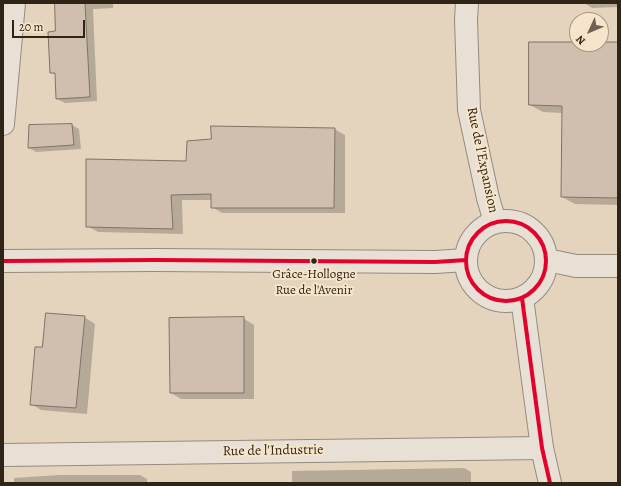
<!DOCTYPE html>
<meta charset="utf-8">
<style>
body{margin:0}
#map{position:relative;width:621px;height:486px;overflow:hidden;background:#e4d4be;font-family:Alegreya,serif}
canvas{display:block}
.frame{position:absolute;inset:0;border:4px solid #302416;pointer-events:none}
.north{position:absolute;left:569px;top:12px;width:40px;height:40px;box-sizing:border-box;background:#f7e5cb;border:1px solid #a79883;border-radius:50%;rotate:226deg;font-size:11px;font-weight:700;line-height:16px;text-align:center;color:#302416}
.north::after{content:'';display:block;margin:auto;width:14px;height:18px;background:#6f6251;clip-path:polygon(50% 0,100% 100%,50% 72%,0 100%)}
.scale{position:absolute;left:12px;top:20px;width:73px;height:18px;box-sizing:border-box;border:2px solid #302416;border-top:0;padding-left:5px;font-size:12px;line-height:14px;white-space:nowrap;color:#302416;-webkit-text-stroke:3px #f7e5cb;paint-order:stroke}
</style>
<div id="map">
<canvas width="621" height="486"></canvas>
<div class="frame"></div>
<div class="north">N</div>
<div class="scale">20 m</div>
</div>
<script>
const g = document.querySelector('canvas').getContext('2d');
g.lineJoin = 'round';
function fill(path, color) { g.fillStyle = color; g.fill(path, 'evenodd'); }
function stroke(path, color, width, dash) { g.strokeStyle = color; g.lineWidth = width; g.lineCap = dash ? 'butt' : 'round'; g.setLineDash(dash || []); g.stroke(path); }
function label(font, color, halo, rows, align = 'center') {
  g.font = font + ' Alegreya,serif'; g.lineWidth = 4; g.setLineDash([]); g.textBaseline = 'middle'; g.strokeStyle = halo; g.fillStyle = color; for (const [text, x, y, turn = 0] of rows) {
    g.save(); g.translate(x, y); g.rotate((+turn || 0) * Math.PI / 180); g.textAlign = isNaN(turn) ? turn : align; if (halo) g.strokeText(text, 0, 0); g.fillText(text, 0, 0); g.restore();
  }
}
fill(new Path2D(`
 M56,3H113V8L93,9L97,101L65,103L57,99L56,75L51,72L56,32Z
 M147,3H166L149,4Z
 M319,3H399V4Z
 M584,3H618V7L592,8Z
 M577,43V44H601V43H618V205L575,204L562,197L563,113L543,112L530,105Z
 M72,125L79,129L81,149L36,152L29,148Z
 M334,129L345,135V213H222L212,207V200H182L183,234L98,232L87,226L187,162L212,140Z
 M84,317L95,324L87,414L41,410L31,404L43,348Z
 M243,318L254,325V399H181L171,393Z
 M464,468L471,472V483H292V471Z
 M59,475H140L147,479V483H14V478Z`), '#0003');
const building = new Path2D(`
 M55,3H85L90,97L56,99L55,73H50L48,32L55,31Z
 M529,42H577V44H601V42H618V198L561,197L562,106L529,105Z
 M72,124L74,145L28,148L29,125Z
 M211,126L335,128L334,208H211V194L171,195L173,229L86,227V159L186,161L187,141L211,139Z
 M46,313L85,316L76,408L30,405L35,347H42Z
 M244,317V393H170L169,318Z`);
fill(building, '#d0beaf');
stroke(building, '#7d7366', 1);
const minor = new Path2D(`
 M3,124L14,3
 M466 261a40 40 0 1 1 80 0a40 40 0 1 1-80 0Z
 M547,260L576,266H618
 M3,455L542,448`);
const tertiary = new Path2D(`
 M467,3L466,20L469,110L488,198L495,222
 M3,261L155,260L435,262L466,260
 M522,298L542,448L550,483`);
stroke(minor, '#958b7d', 24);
stroke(tertiary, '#958b7d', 24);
stroke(minor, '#e8e0d5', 22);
stroke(tertiary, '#e8e0d5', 22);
stroke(new Path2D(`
 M466 261a40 40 0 1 1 80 0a40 40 0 1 1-80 0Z
 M3,261L155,260L435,262L466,260
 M522,298L542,448L550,483`), '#e4002b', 4);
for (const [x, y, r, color] of [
 [314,261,3.5,"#302416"]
]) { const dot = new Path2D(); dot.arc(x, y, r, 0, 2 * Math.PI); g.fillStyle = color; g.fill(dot); stroke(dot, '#f7e5cb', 1.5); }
label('13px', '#302416', '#f7e5cb', [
 ["Grâce-Hollogne",314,275],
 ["Rue de l'Avenir",314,291]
]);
label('14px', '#302416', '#f7e5cb', [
 ["Rue de l'Expansion",482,160,78],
 ["Rue de l'Industrie",273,451,-1]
]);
</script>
